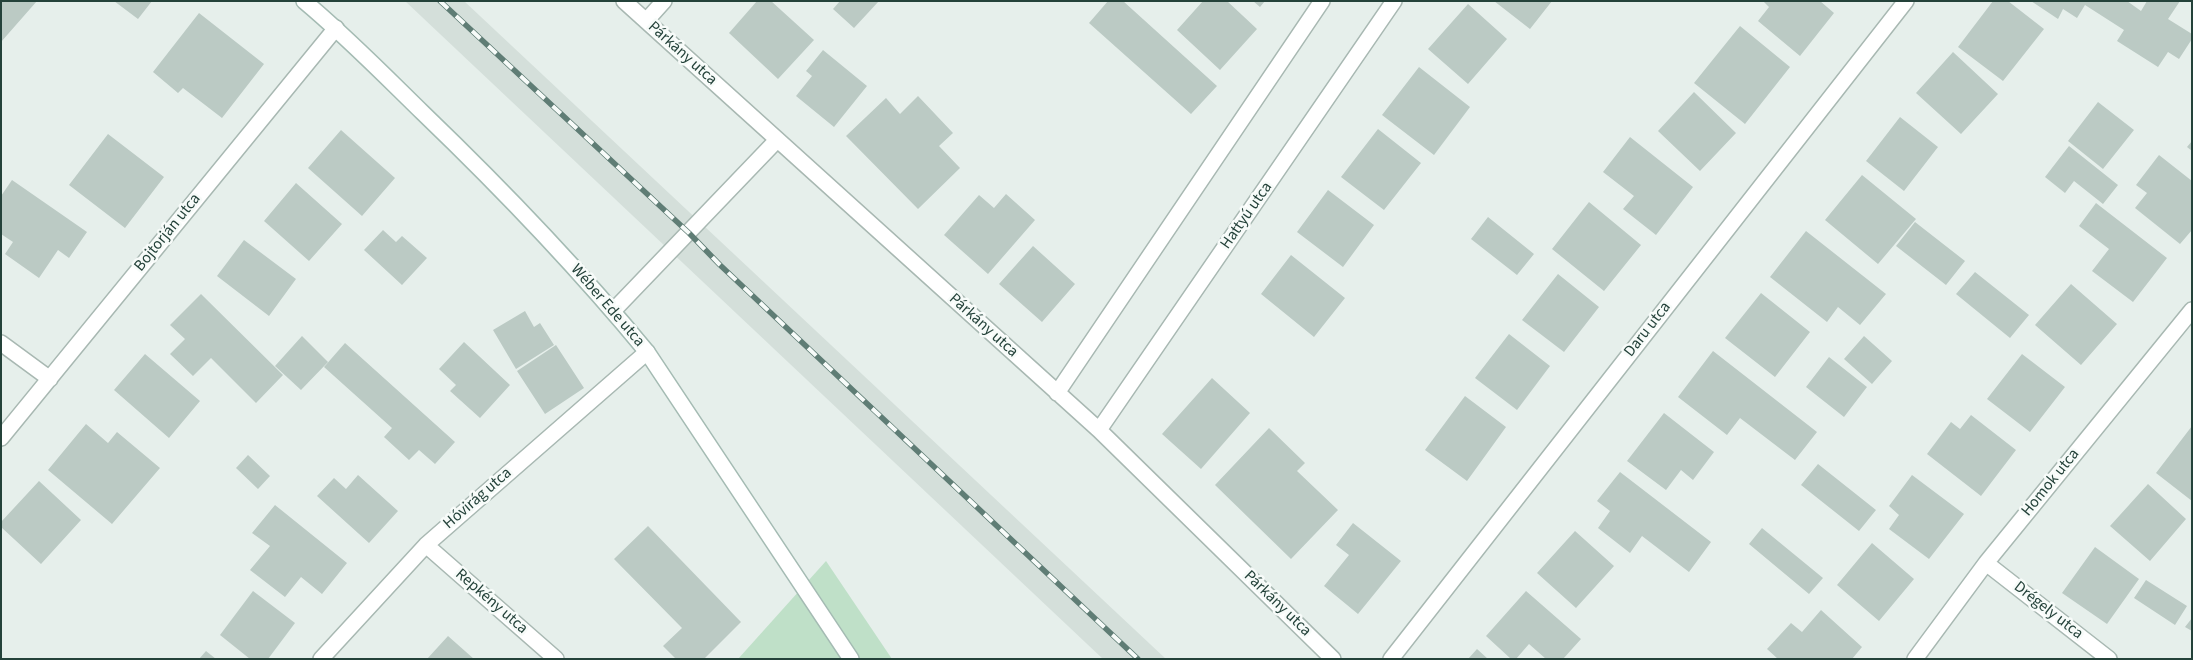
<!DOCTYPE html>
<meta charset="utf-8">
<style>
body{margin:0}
#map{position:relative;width:2193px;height:660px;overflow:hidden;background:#e6efeb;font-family:"Source Sans 3",sans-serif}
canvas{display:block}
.frame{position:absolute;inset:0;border:2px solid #24423a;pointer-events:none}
</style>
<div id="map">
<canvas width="2193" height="660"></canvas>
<div class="frame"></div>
</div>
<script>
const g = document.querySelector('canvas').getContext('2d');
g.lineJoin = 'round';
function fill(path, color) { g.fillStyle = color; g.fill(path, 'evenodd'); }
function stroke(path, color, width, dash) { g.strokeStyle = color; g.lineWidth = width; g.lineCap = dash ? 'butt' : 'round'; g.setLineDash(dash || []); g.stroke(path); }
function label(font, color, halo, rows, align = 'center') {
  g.font = font + ' "Source Sans 3",sans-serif'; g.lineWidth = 5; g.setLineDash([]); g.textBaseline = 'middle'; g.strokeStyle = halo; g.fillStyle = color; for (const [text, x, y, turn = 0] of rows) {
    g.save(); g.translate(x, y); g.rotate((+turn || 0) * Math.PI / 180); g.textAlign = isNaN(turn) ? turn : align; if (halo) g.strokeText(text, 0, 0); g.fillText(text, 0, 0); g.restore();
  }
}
fill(new Path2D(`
 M405,1H464L1166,659H1103Z`), '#d4dfda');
fill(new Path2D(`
 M826,561L892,659H738Z`), '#bfe0c8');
fill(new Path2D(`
 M1,1H37L1,42Z
 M114,1H152L138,19Z
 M757,1H771L814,40L778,79L729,33Z
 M840,1H879L854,28L833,9Z
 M1108,1H1123L1217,86L1191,114L1089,23Z
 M1203,1H1227L1257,29L1220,70L1177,30Z
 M1253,1H1265L1260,7Z
 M1494,1H1552L1530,29Z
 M1763,1H1820L1834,13L1800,56L1758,21L1769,7Z
 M1993,1H2008L2044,29L2003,81L1958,47Z
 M2031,1H2127L2141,11L2147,1H2180L2168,19L2192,34V39L2179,59L2168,52L2158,67L2117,41L2124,30L2085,5L2077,18L2063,9L2058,19Z
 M1468,4L1507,39L1468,84L1428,49Z
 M199,13L264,64L222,118L183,88L178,93L153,72Z
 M1740,26L1790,67L1745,124L1694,83Z
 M823,50L867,86L834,127L796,96L812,76L806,71Z
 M1953,52L1998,94L1961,134L1916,93Z
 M1419,67L1470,107L1434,155L1382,115Z
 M1694,92L1736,133L1700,171L1658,131Z
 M918,96L953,133L939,146L960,168L918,209L846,136L886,98L900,114Z
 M2098,102L2134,130L2103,169L2068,141Z
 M1900,117L1938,147L1904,191L1866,161Z
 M1378,129L1421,163L1384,210L1341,177Z
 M341,130L395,178L362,216L308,168Z
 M108,134L164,177L125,228L69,185Z
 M1630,137L1693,187L1656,235L1623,209L1634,196L1603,172Z
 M2192,141V151L2187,147Z
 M2069,146L2118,185L2103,204L2074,181L2065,193L2045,177Z
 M2159,155L2192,181V230L2180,244L2135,208L2147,193L2136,185Z
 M1862,175L1916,219L1878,264L1825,220Z
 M12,180L87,232L69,258L58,250L39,278L5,254L13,242L1,234V196Z
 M296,183L342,224L309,261L264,221Z
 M1328,190L1374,225L1343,267L1297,232Z
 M1006,194L1035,220L988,274L944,235L979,195L994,208Z
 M1589,202L1641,245L1604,291L1552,249Z
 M2096,203L2167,258L2133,302L2092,271L2109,249L2079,226Z
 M1488,217L1534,254L1517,275L1471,239Z
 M1915,222L1965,261L1946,285L1896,246Z
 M383,230L396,242L402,236L427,258L402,285L364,250Z
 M1806,231L1886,294L1860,325L1838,307L1827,322L1770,277Z
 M244,240L296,279L269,316L217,276Z
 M1033,246L1075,284L1042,322L999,284Z
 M1291,255L1345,298L1314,337L1261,294Z
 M1975,272L2029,315L2010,338L1956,294Z
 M1558,274L1599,307L1564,352L1522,320Z
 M2071,284L2117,324L2081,365L2035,325Z
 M1761,293L1810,332L1775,377L1725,338Z
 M201,294L283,375L256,403L211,358L193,376L170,354L185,339L170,325Z
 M525,311L534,327L540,323L554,345L516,369L493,330Z
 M1509,334L1550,366L1517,410L1475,378Z
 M302,336L328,362L301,390L275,366Z
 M1864,336L1892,361L1872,384L1844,359Z
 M464,342L510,385L480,418L450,391L456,385L439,369Z
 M345,343L455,442L435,464L419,450L409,460L384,437L392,428L324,367Z
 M556,345L584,388L545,414L517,371Z
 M1713,351L1817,432L1795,460L1740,418L1727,435L1678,397Z
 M145,354L200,401L169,438L114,390Z
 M2022,354L2065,387L2030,432L1987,399Z
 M1829,357L1867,387L1844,417L1806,387Z
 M1212,378L1250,413L1201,469L1162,434Z
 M1465,396L1506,427L1467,481L1425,450Z
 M1664,413L1714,452L1693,480L1681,470L1666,490L1627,461Z
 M1971,415L2016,450L1981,496L1927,454L1951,422L1960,429Z
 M86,424L108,443L117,432L160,468L112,524L48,470Z
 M2192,426V501L2156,473Z
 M1269,428L1305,463L1297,471L1338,510L1291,559L1215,485Z
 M248,455L270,476L258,489L236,468Z
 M1818,464L1876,510L1859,531L1801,485Z
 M1620,472L1711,542L1689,572L1642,536L1630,553L1598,528L1610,511L1597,501Z
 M358,475L398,511L369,543L317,496L334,478L346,489Z
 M1912,475L1964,514L1929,559L1889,529L1899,515L1889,506Z
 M39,481L81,520L41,564L1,527V522Z
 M2148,484L2186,519L2150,561L2110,526Z
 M275,505L347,563L322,594L301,577L285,597L250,570L270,546L252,533Z
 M1353,523L1401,561L1358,614L1324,586L1349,555L1336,545Z
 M648,526L741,622L704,659H676L663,646L682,628L614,559Z
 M1762,528L1823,578L1809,594L1749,544Z
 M1575,531L1614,566L1576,608L1537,573Z
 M1872,543L1914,579L1879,621L1837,585Z
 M2095,547L2139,579L2107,624L2062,593Z
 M2146,580L2187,606L2175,625L2134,598Z
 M253,591L295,623L268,659H250L220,635Z
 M1526,591L1581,639L1563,659H1546L1529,644L1516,659H1511L1486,636Z
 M1821,610L1862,647L1852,659H1778L1767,649L1791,623L1802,632Z
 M2192,618V631L2185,627Z
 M448,636L474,659H427Z
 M1477,649L1488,659H1468Z
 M206,651L216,659H199Z`), '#bbcac4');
const lane = new Path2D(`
 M613,311L777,140`);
const street = new Path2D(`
 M624,1L1099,430L1333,659
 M646,21L664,1
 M1,343L50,379
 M1057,393L1322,1
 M1099,430L1394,1
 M1,438L336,28
 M426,545L556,659
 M1986,563L2109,659
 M321,659L426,545L647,352
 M1391,659L1906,1
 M1915,659L1986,563L2192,310`);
const secondary = new Path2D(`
 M304,1C346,36 384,75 423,113C502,189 577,267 647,352L851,659`);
stroke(lane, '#a8b8b2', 18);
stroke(street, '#a8b8b2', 18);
stroke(secondary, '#a4bbb3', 18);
stroke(lane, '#fff', 15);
stroke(street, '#fff', 15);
stroke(secondary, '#fff', 15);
const rail = new Path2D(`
 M440,1L689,233L720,265L1138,659`);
stroke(rail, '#5f7d75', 5.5);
stroke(rail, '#f7fbf9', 4, [11]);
label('16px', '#24423a', '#f7fbf9', [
 ["Párkány utca",682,54,42],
 ["Hattyú utca",1247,216,-55],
 ["Bojtorján utca",168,233,-51],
 ["Wéber Ede utca",607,306,49],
 ["Párkány utca",983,326,42],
 ["Daru utca",1648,330,-52],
 ["Homok utca",2051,483,-51],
 ["Hóvirág utca",478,499,-41],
 ["Repkény utca",491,602,41],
 ["Párkány utca",1277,604,44],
 ["Drégely utca",2048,611,38]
]);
</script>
